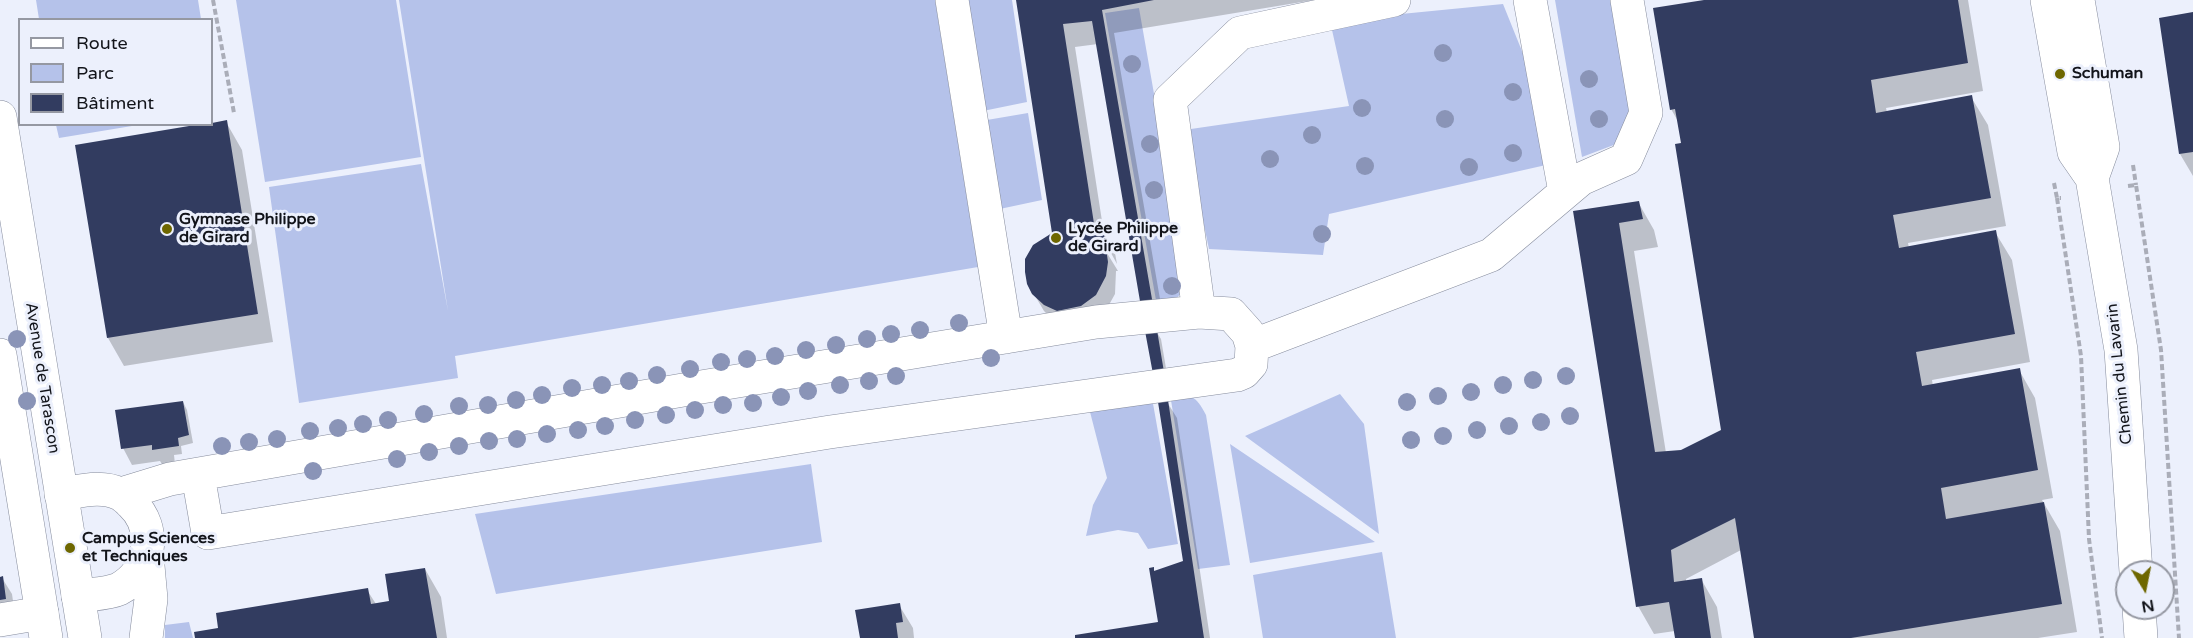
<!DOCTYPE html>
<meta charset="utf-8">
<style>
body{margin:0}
#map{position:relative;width:2193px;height:638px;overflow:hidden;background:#ecf0fc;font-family:"Varela Round",sans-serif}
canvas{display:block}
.legend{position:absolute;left:18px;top:18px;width:195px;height:108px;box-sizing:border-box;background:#ecf0fc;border:2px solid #9598a2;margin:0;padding:8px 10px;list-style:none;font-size:18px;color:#12141a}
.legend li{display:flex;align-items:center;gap:12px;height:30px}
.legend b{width:30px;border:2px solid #9598a2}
.north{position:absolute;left:2115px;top:560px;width:60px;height:60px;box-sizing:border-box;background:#ecf0fc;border:2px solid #9598a2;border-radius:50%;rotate:170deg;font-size:16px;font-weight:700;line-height:24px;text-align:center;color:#12141a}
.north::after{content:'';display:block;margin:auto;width:21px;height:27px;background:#6e6700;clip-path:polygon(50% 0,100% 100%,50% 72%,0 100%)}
</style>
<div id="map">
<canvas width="2193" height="638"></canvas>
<ul class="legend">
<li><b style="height:8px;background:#fff"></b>Route</li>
<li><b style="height:16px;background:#b5c2ea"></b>Parc</li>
<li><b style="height:16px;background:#323c60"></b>Bâtiment</li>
</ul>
<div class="north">N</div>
</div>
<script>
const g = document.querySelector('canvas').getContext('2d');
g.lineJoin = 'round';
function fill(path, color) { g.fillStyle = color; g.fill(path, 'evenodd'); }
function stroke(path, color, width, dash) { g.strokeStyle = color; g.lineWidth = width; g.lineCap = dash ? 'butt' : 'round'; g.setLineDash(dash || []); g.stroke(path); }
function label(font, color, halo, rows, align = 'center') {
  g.font = font + ' "Varela Round",sans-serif'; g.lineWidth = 6; g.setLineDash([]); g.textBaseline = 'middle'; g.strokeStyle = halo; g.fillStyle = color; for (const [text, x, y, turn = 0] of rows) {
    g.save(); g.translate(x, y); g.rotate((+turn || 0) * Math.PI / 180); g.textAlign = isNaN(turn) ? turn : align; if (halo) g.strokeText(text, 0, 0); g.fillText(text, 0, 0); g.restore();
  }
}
fill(new Path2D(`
 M36,0H198L201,19H39Z
 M236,0H396L421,157L265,182Z
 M399,0H935L978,267L455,356L458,378L299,403L269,187L421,164L448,311Z
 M961,0H1012L1027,102L978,112Z
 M1555,0H1619L1636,117L1619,143L1582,157Z
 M1503,4L1530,71L1546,165L1329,214L1323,255L1209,249L1184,130L1349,106L1330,21Z
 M1139,8L1186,277C1182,298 1177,300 1157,306L1105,13Z
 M1028,113L1042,200L995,210L981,121Z
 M56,125V124L138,125L59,138Z
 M1170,394C1191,395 1196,395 1206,415L1230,565L1198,569Z
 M1340,394L1364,424L1379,534L1245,436Z
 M1152,398L1178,544L1148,549L1138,533L1118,530L1086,536L1093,505L1107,478L1089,408Z
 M1230,444L1375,542L1250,563Z
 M811,464L822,542L496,594L475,514Z
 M1382,552L1396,638H1263L1253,575Z
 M189,622L193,638H165V625Z`), '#b5c2ea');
fill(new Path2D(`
 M1017,0H1314L1114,33L1165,328L1156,330L1098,44L1075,47L1104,234L1115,253L1117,264L1111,253H1107L1118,271H1116L1115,294L1105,312L1055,322L1044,311L1034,294L1054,240Z
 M1713,0H1968L1983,91L1886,108L1887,112L1971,97L1988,125L2006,226L1908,243L1909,248L1995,232L2012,260L2030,362L1932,380L1933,386L2019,370L2035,398L2053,498L2042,500L2060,531L2077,632L2038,638H1756L1741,550L1686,579V582L1701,579L1717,607L1722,638H1677L1675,631L1654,634L1638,606L1575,212L1638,202L1654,230L1658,247L1634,251L1666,453L1681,452L1722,431L1683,144L1679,123L1671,109Z
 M2193,14V176L2180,154L2162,31Z
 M226,122L242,150L273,342L124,366L108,338L77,146Z
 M1156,331L1161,339L1168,380L1154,374Z
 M183,402L187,410L193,443L181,446L182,454L174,455L175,464L163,466L160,461L132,465L123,448Z
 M1167,402L1177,418L1210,638H1077L1160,623L1153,568L1155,572L1185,562Z
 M425,569L441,597L447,638H196L220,630L367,590L376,604L390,602Z
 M0,578H2L12,594L15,615L0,618Z
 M899,605L913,628L914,638H861Z`), '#0003');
fill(new Path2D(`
 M1016,0H1154L1102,10L1153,305L1141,307L1092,21L1063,24L1095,230L1103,228L1106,248L1108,262L1106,276L1096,295L1081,306L1057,311L1044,305L1032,294L1027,284L1025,272V259L1033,245L1052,233Z
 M1704,0H1958L1968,63L1871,80L1876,113L1972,95L1991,198L1893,215L1899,248L1996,230L2015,334L1916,352L1922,386L2020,368L2038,470L1941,488L1946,519L2044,502L2062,604L1851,638H1754L1735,518L1671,550L1674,582L1702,578L1711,638H1675L1669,602L1636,607L1573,211L1639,201L1643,219L1619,223L1655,452L1681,450L1721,430L1675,144L1681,143L1675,109L1670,110L1653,8Z
 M2193,12V152L2179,154L2159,18Z
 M227,120L258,314L107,338L75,145L201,124H212V123Z
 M1157,330L1164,372L1153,374L1145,331Z
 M1168,400L1204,638H1075V635L1158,622L1149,568L1154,567V571L1183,561L1158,402Z
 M183,401L189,435L178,438L179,446L152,450V445L121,449L115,410Z
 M425,568L437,638H195L194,632L218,628L216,613L368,588L371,604L389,601L385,574Z
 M3,576L6,599L0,600V577Z
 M900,603L903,622L896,623L898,638H860L855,610Z`), '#323c60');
const minor = new Path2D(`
 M952,0L1006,337
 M1530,0L1565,192
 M2047,0L2074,152L2092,178L2121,350L2136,572
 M2078,0L2103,147L2092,178
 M1199,312L1170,100L1240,33L1394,0
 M1252,346L1491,255L1581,179L1626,159L1646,113L1627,0
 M61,494C81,491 102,485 120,494C124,496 128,500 131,503C158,528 151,572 119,589C108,594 90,594 78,596
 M121,494L170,479L683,390L1096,322L1199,312L1231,314L1248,333L1252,346L1251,364L1244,372L1237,375L830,432L208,533L198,475
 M2139,608L2141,638
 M0,620L42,613
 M146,638L151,599L147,555`);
const major = new Path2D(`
 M0,117L85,638
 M0,355L46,638`);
stroke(minor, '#868c9d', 34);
stroke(major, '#868c9d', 34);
stroke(new Path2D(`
 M213,0L234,113
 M2133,165L2136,185
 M2054,183L2057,198H2061
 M2128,186L2136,185L2161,350L2179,638
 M2057,198L2081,356L2089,539L2102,638`), '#aaadb8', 4, [6, 3]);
stroke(minor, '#fff', 33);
stroke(major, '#fff', 33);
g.fillStyle = '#8a94b7';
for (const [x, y] of [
 [1443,53],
 [1132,64],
 [1589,79],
 [1513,92],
 [1362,108],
 [1445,119],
 [1599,119],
 [1312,135],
 [1150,144],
 [1513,153],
 [1270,159],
 [1365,166],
 [1469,167],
 [1154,190],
 [1322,234],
 [1172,286],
 [959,323],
 [920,330],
 [891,334],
 [17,339],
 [867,339],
 [836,345],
 [806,350],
 [775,356],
 [991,358],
 [747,359],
 [721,362],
 [690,369],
 [657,375],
 [896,376],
 [1566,376],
 [1533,380],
 [629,381],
 [869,381],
 [602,385],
 [840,385],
 [1503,385],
 [572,388],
 [808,391],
 [1471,392],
 [542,395],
 [1438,396],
 [781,397],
 [516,400],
 [27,401],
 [1407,402],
 [753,403],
 [488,405],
 [723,405],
 [459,406],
 [695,410],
 [424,414],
 [666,415],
 [1570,416],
 [388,420],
 [635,420],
 [1541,422],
 [363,424],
 [605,426],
 [1509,426],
 [338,428],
 [578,430],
 [1477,430],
 [310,431],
 [547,434],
 [1443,436],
 [277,439],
 [517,439],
 [1411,440],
 [489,441],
 [249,442],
 [222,446],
 [459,446],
 [429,452],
 [397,459],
 [313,471]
]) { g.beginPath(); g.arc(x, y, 9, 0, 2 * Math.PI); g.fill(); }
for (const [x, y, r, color] of [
 [2060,74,6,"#6e6700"],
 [167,229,6,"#6e6700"],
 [1056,238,6,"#6e6700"],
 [70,548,6,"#6e6700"]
]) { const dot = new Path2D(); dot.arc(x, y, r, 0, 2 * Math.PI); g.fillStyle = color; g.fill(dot); stroke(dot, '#ecf0fc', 2); }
label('bold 16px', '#12141a', '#ecf0fc', [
 ["Schuman",2072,74],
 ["Gymnase Philippe",179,220],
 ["de Girard",179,238],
 ["Lycée Philippe",1068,229],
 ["de Girard",1068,247],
 ["Campus Sciences",82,539],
 ["et Techniques",82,557]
], 'left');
label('16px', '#12141a', '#ecf0fc', [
 ["Chemin du Lavarin",2120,374,-96],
 ["Avenue de Tarascon",42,378,81]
]);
</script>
